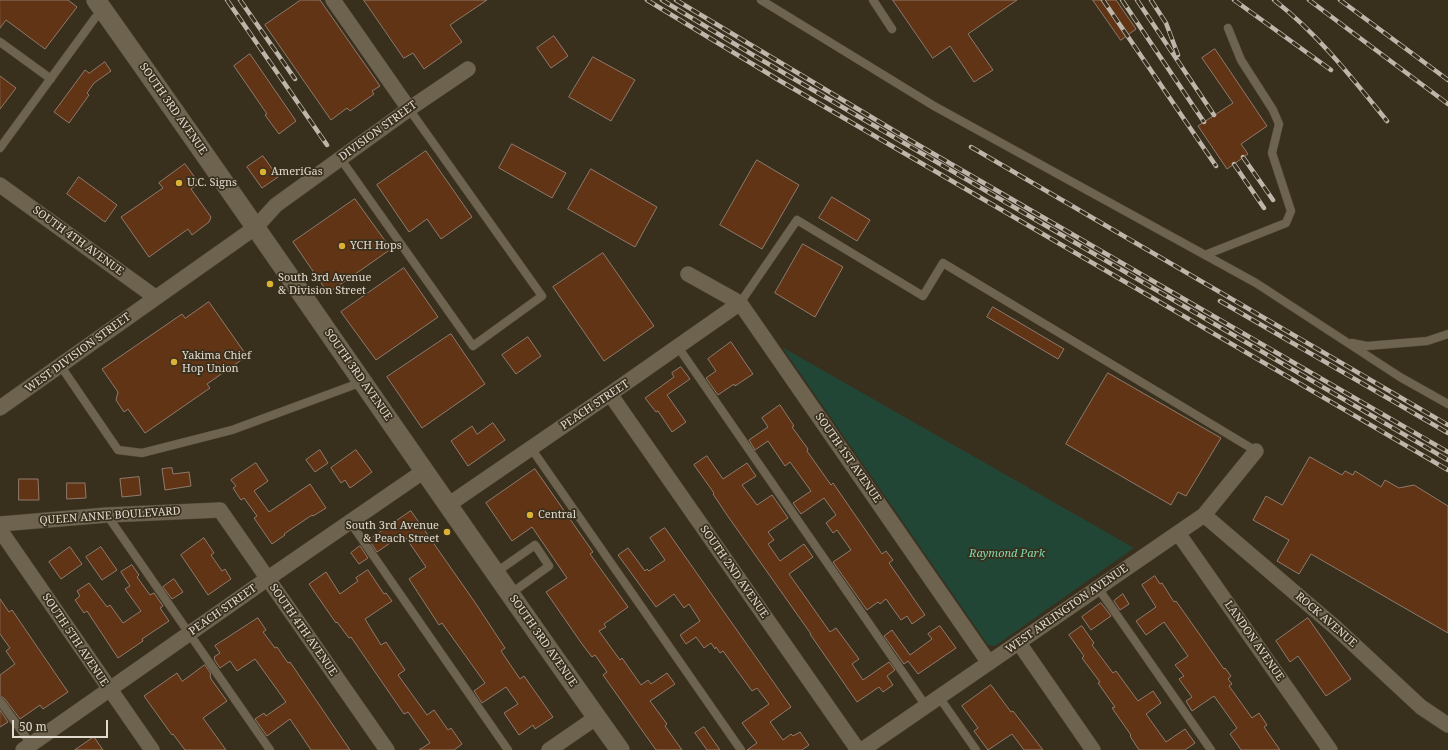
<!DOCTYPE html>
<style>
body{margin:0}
#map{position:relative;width:1448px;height:750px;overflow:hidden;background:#392f1d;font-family:"Noto Serif",serif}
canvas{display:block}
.scale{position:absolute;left:12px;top:720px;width:96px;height:18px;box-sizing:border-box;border:2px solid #e1dacf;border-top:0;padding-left:5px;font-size:12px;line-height:14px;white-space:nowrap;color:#e1dacf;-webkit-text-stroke:3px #392f1d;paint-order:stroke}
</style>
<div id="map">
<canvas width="1448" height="750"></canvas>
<div class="scale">50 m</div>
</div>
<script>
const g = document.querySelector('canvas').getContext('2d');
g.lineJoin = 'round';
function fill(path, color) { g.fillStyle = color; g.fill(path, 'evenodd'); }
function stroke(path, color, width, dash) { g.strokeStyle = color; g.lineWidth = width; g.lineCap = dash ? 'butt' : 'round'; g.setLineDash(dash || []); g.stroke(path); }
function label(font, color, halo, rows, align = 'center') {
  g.font = font + ' "Noto Serif",serif'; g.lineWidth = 3.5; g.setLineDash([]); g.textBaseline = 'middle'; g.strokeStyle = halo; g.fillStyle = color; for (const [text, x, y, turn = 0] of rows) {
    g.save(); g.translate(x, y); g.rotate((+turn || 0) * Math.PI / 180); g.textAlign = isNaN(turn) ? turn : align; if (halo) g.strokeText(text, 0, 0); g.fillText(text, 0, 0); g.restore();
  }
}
fill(new Path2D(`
 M782,347L1134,548L995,646L988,645Z`), '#214636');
const building = new Path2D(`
 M0,0H68L77,7L45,49L6,20L0,28Z
 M301,0H320L380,86L372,91L374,94L350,111L347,108L331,120L265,25Z
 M364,0H487L450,25L462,42L424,69L413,53L404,58Z
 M893,0H1017L968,34L993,70L974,82L950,46L933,58Z
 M1093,0H1116L1136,29L1121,40Z
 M554,36L568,56L551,68L537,48Z
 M1215,49L1267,126L1241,144L1248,154L1227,169L1198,126L1233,103L1202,58Z
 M250,54L296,121L279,134L265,115L267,114L234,66Z
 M593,57L635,80L611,121L569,97Z
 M105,62L111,71L94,83L87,93L89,95L69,123L54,112L85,70L89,73Z
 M0,76L16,88L0,109Z
 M512,144L566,173L552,198L499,168Z
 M426,151L472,217L441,239L427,219L409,232L377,185Z
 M263,156L278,177L262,188L247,167Z
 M757,160L799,185L762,249L720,225Z
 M185,164L199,183L191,189L211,217L209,222L192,235L188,229L149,257L121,217L163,188L159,183Z
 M591,169L657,207L635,247L568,209Z
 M79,177L117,205L105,222L67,194Z
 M832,197L870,220L857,241L819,218Z
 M355,199L391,249L328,293L293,242Z
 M803,244L843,267L815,317L775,293Z
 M603,253L654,326L604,361L553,287Z
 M404,268L438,317L376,360L341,312Z
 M209,302L247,356L207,384L210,388L145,433L128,409L124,412L116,400L118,392L102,369L182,314L185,318Z
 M993,307L1064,349L1058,359L987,317Z
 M451,334L485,384L422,428L387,377Z
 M528,337L541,356L516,374L502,355Z
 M731,342L753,374L735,386L734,384L718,395L706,378L716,371L708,359Z
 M681,367L690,379L667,395L686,422L672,432L658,411L656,412L645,398L674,377L672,373Z
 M1108,373L1221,438L1186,496L1178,492L1171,505L1066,444Z
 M780,405L794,426L792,427L808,449L807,451L831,485L833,483L882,554L886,551L893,560L889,563L925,615L912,624L907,616L901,620L886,599L880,604L878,602L867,610L833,562L851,550L837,530L833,533L826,523L836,515L824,498L801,514L793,503L811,491L790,462L785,466L768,441L755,450L749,440L768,427L762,418Z
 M493,423L505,440L468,466L451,441L472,426L477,434Z
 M320,450L328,463L315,472L306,460Z
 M356,450L372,472L350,488L345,480L341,483L331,468Z
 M707,456L723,479L747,463L756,476L742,485L757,505L772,495L788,518L768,532L774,540L768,544L780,561L804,544L813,557L789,574L830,632L836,628L859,659L852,664L863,680L889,662L895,670L887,676L893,685L883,692L879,687L857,702L810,634H811L727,515L713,494L714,493L694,465Z
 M1310,457L1342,475L1345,471L1353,475L1355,471L1381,487L1385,480L1399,488L1414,485L1448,506V633L1311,554L1299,574L1277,561L1289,540L1253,520L1266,496L1282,505Z
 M256,463L268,481L254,491L269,512L310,484L326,508L313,516L312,515L284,534L285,535L272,544L254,518L257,516L244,498L241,500L233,488L236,486L231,480Z
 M172,468L173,474L189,472L191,486L165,490L162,469Z
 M535,469L593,552L590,554L628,607L604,624L606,627L599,631L620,660L622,658L641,685L648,680L651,684L667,673L675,684L650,701L667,724L665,726L682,750H656L603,675L607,672L595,655L592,657L582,644L546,592L567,578L532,527L512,541L486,503Z
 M139,477L141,495L122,497L120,479Z
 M19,479H38L39,500H19Z
 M67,483H85L86,498L67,499Z
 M411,511L474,601L505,648L501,651L520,679L524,676L553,717L535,729L533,725L519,735L504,713L518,704L506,687L482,703L474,691L485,683L442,623L439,625L409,579L426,567L404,535L397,541L396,539L377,552L369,540Z
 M665,528L791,707L770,722L783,740L791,734L793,736L800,732L809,745L802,750H747L757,743L742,723L769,704L757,688L752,691L723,651L720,653L716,647L715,649L711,643L704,648L696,637L686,644L680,635L700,621L689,604L684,608L674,594L656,607L618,555L628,548L645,571L647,569L649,571L665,560L650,538Z
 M204,538L214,553L211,555L222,571L225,569L231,579L208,595L181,555Z
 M360,546L368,558L359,564L351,553Z
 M70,547L82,564L61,579L49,562Z
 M101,547L117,570L102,580L86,557Z
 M132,565L139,575L137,577L150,595L154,593L163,606L160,608L169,621L142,639L143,641L118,658L87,611L84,613L75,600L80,596L77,591L89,583L107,607L110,605L123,623L141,611L125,589L130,586L121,572Z
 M368,570L384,594L386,593L392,601L365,619L381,645L386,642L405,670L398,675L427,715L434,710L448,730L451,728L462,744L454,750H419L430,743L408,712L404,714L351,637L349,638L337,622L336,623L309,584L326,572L340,594L358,581L356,578Z
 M1155,576L1160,584L1162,583L1174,602L1176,601L1224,669L1225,668L1231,676L1228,679L1232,684L1229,686L1252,718L1259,713L1267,725L1264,727L1280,750H1241L1230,734L1237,728L1214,696L1192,711L1186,701L1192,697L1179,679L1184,676L1175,665L1188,656L1164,622L1146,635L1136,621L1156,607L1142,585Z
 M174,579L183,592L172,599L163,587Z
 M1123,594L1129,604L1120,610L1114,601Z
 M0,599L9,612L12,610L68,692L43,709L40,705L20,719L4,698L0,696V675L15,664L6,651L10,648L0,634Z
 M1101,603L1111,616L1091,630L1082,617Z
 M258,618L266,630L263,632L275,648L277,647L288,663L290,662L350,750H311L290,719L267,736L255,719L264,713L266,716L286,702L255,659L237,671L230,661L220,668L214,659L215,658L214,657L220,653L215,646Z
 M1308,618L1351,679L1326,696L1298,656L1290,662L1276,641Z
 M940,626L956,648L918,674L908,661L904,664L884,636L892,630L910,655L932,639L928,634Z
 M1082,626L1094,643L1092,645L1113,673L1116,671L1138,701L1153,691L1161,703L1146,714L1166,742L1185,729L1195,743L1185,750H1139L1130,736L1131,735L1112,708L1115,707L1098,683L1100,682L1082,658L1084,656L1069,635Z
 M205,665L211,674L210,675L211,679L227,701L203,718L226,750H185L173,734L172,735L144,696L177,673L182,681Z
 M991,685L1011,712L1013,711L1043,750H1024L1012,734L988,750L974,731L978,728L962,706Z
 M0,710L8,722L0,727Z
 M704,727L720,750H707L695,733Z
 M94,737L103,750H75Z`);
fill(building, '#613415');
stroke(building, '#8f7a6d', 1);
const service = new Path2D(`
 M761,0L934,106L1256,283L1400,377L1448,404
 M873,0L892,29
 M0,42L51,79
 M0,148L95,18L104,11
 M340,158L473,346L542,296L409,109
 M1205,255L1286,223L1291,211L1272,153L1279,124L1273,110L1241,60L1228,28
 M740,303L797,220L923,296L943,263L1256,451
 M1352,343L1367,346L1427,341L1448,334
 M678,347L926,706
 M60,365L118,450L142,453L232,430L362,382
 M531,448L741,750
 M107,515L270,750
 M350,522L508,750
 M495,573L535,545L549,566L510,594
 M1098,588L1211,750
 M939,697L976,750
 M0,701L33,747`);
const minor = new Path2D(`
 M333,0L409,109
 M0,185L155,297
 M688,274L740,303L989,663
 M610,394L858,750
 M0,408L256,227L276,205L409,109L468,69
 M448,505L610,394L740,303
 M1204,515L1336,628L1421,707L1448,725
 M0,524L107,515L220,510L387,750
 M0,530L152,750
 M1178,533L1330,750
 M1019,643L1093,750
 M23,750L267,579L424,471
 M549,750L597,717
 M862,750L1204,515L1256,451`);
const tertiary = new Path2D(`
 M96,0C273,249 443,502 620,750`);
stroke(service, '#524a3a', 9);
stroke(minor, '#524a3a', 16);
stroke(tertiary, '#524a3a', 20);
stroke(service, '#6e634f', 8);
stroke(minor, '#6e634f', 15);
stroke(tertiary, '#6e634f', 19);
const rail = new Path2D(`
 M227,0L327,145
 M240,0L295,79
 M647,0L782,82L1448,470
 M662,0L753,55L1448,460
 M676,0L908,139L1448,452
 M1103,0L1216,166
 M1122,0L1204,122
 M1137,0L1214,115
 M1151,0L1166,23L1178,55
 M1234,0L1331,70
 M1274,0C1318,34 1352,78 1387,121
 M1309,0L1448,104
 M1340,0L1448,80
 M971,147L1448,425
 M1243,157L1273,200
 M1234,164L1264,208
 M1220,301L1448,433`);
stroke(rail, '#beb6aa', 4.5);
stroke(rail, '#392f1d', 3, [9]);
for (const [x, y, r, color] of [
 [263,172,4,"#dbb233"],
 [179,183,4,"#dbb233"],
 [342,246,4,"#dbb233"],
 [270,284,4,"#dbb233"],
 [174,362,4,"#dbb233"],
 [530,515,4,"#dbb233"],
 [447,532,4,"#dbb233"]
]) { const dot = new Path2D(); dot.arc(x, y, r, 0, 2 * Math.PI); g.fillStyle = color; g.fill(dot); stroke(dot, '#392f1d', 1.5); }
label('11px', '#e1dacf', '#392f1d', [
 ["SOUTH 3RD AVENUE",173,109,55],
 ["DIVISION STREET",378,131,-36],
 ["SOUTH 4TH AVENUE",78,241,36],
 ["WEST DIVISION STREET",78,353,-36],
 ["SOUTH 3RD AVENUE",358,375,55],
 ["PEACH STREET",595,405,-34],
 ["SOUTH 1ST AVENUE",848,458,55],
 ["QUEEN ANNE BOULEVARD",110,516,-4],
 ["SOUTH 2ND AVENUE",734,572,55],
 ["WEST ARLINGTON AVENUE",1067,609,-35],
 ["PEACH STREET",223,610,-35],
 ["ROCK AVENUE",1326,620,41],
 ["SOUTH 4TH AVENUE",303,630,55],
 ["SOUTH 5TH AVENUE",75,640,56],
 ["SOUTH 3RD AVENUE",543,641,55],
 ["LANDON AVENUE",1254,641,55]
]);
label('11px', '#e1dacf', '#392f1d', [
 ["AmeriGas",271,172],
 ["U.C. Signs",187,183],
 ["YCH Hops",350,246],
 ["South 3rd Avenue",278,278],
 ["& Division Street",278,291],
 ["Yakima Chief",182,356],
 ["Hop Union",182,369],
 ["Central",538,515],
 ["South 3rd Avenue",439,526,"right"],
 ["& Peach Street",439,539,"right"]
], 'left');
label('italic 11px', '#7edaaf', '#392f1d', [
 ["Raymond Park",1007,554]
]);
</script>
